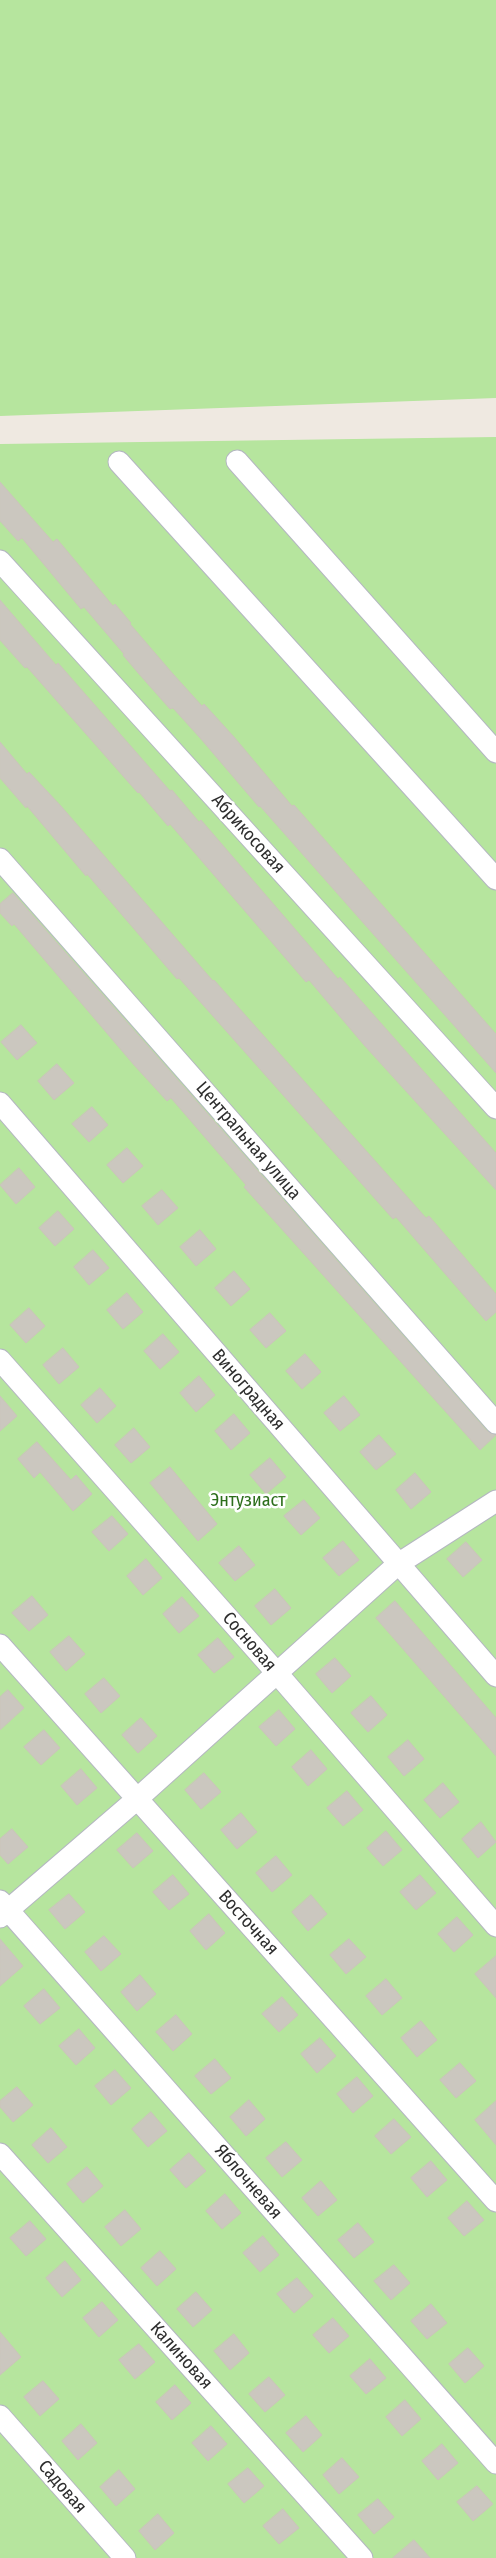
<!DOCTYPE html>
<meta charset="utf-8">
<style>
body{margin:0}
canvas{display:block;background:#efe9e1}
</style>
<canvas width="496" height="2558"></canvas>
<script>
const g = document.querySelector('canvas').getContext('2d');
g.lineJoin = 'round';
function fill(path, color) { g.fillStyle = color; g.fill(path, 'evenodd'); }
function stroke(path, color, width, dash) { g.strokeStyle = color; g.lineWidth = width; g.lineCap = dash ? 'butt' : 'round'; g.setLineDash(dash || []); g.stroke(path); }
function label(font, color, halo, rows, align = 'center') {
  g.font = font + ' "Fira Sans Condensed",sans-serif'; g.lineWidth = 5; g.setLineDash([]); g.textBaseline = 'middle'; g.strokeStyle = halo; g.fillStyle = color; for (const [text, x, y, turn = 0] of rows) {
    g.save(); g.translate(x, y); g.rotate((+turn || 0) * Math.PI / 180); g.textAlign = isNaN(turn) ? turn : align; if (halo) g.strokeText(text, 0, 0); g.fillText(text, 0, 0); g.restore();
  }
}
fill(new Path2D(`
 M0,0H496V398L0,416Z
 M496,437V2558H0V444Z`), '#b6e59e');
const building = new Path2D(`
 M0,482L53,542L57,539L113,606L115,604L131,623L130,624L173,674L202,706L204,704L234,737L292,806L294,805L496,1034V1073L260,806L259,807L201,739L173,708L170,709L139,674L123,655L124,654L84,607L81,609L22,538L18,541L0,521Z
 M0,600L56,665L58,663L170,791L172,790L199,822L201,820L338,979L340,977L496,1153V1190L364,1045L309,980L306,982L170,824L168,826L139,792L138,793L27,667L25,668L0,640Z
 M0,742L27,774L29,772L60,805L213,981L214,980L426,1218L429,1216L496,1294V1312L486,1321L396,1217L393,1219L212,1015L179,978L177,979L87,874L86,876L27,806L26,808L0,778Z
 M13,893L487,1431L496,1435L480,1450L244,1187L246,1185L171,1098L167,1101L134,1065L14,924L12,926L0,913V904Z
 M21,1025L37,1043L17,1060L1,1042Z
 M57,1064L74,1083L54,1100L38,1081Z
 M92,1107L108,1125L89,1142L72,1124Z
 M127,1148L143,1166L123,1183L107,1165Z
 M19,1168L35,1187L16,1204L0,1185Z
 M162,1190L178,1208L158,1225L142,1206Z
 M58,1211L74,1229L55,1246L39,1228Z
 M200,1230L216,1249L196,1266L180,1247Z
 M93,1250L109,1268L89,1285L74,1267Z
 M234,1271L250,1289L231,1306L215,1288Z
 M127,1293L143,1312L123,1329L107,1310Z
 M29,1308L45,1326L26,1343L10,1325Z
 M270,1313L286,1331L266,1348L250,1330Z
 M163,1334L179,1352L160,1369L144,1351Z
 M63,1348L79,1367L59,1384L43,1365Z
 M305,1354L321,1372L302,1389L286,1371Z
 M199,1376L215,1395L196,1412L180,1393Z
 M100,1388L116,1406L97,1423L81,1405Z
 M0,1396L17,1416L0,1431Z
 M344,1396L360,1415L340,1431L324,1413Z
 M234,1414L250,1433L231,1450L215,1431Z
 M134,1428L150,1447L131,1463L115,1445Z
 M379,1435L396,1454L376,1470L360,1452Z
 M37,1442L71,1480L76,1475L92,1494L73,1511L40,1472L34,1478L18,1459Z
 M270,1458L286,1477L266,1494L250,1475Z
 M170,1467L217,1524L198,1541L150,1483Z
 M415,1473L431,1492L411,1509L396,1490Z
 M304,1500L320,1518L301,1535L284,1516Z
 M112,1516L128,1534L109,1551L92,1532Z
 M343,1541L359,1560L339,1576L323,1558Z
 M466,1542L482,1560L463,1577L447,1559Z
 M239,1546L255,1565L235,1581L219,1563Z
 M146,1559L162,1578L143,1595L127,1576Z
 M275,1589L291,1608L271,1625L255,1606Z
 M32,1596L48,1615L29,1631L12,1613Z
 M182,1597L199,1616L179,1633L163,1614Z
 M395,1601L496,1718V1756L376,1618Z
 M69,1636L85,1654L66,1671L50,1652Z
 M218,1638L234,1657L214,1673L198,1655Z
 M335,1658L351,1676L332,1693L316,1674Z
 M104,1678L120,1696L101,1713L85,1694Z
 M8,1690L24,1708L0,1730V1697Z
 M371,1696L387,1715L368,1732L351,1713Z
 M279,1710L295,1729L276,1746L259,1727Z
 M141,1718L157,1736L138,1753L122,1735Z
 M44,1730L60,1748L41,1765L24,1747Z
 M408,1740L424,1759L404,1776L388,1757Z
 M311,1750L327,1769L308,1786L292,1767Z
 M81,1769L97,1788L77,1805L61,1786Z
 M204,1773L221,1792L201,1809L185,1790Z
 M443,1783L459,1802L440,1818L424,1800Z
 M347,1791L363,1810L343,1826L327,1808Z
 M241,1813L257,1832L237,1849L221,1830Z
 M481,1822L496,1842L478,1858L462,1839Z
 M12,1829L28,1847L8,1864L0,1855V1839Z
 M386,1831L402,1850L383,1866L367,1848Z
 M137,1833L153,1851L133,1868L117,1850Z
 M276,1856L292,1875L272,1892L256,1873Z
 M173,1875L189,1894L169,1910L153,1892Z
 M420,1875L436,1893L416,1910L400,1892Z
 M69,1894L85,1912L65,1929L49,1910Z
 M311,1895L327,1914L308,1931L292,1912Z
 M209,1914L225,1933L206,1950L190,1931Z
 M457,1917L473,1935L454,1952L438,1934Z
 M104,1936L121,1954L101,1971L85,1952Z
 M0,1939L23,1966L0,1986Z
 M349,1939L366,1957L346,1974L330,1955Z
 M496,1956V1998L475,1974Z
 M140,1975L156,1994L137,2011L121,1992Z
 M386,1979L402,1998L382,2015L366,1996Z
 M44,1989L60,2008L40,2024L24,2006Z
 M282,1997L298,2015L279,2032L262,2014Z
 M176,2015L192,2034L173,2051L156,2032Z
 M421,2021L437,2040L417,2057L401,2038Z
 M79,2029L95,2048L76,2065L59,2046Z
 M320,2038L336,2056L317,2073L301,2054Z
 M215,2059L231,2078L211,2094L195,2076Z
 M460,2063L476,2081L456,2098L440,2080Z
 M115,2070L131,2088L111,2105L95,2086Z
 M357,2077L373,2096L353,2113L337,2094Z
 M17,2087L33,2105L13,2122L0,2107V2101Z
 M249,2100L265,2119L246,2136L230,2117Z
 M496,2101V2145L475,2120Z
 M151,2112L167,2131L148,2147L132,2129Z
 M394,2119L411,2137L391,2154L375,2136Z
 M51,2128L67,2147L48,2163L32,2145Z
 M286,2142L302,2160L282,2177L266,2158Z
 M189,2153L206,2171L186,2188L170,2170Z
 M431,2161L447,2180L427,2197L411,2178Z
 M87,2167L103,2186L83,2203L67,2184Z
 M321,2181L337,2200L318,2216L302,2198Z
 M225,2194L241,2213L222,2229L206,2211Z
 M467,2201L484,2220L464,2236L448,2218Z
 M125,2210L141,2229L121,2246L105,2227Z
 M30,2221L46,2239L26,2256L10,2238Z
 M358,2223L374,2242L354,2258L338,2240Z
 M263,2236L279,2255L260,2272L243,2253Z
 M160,2251L176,2269L157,2286L141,2268Z
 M65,2261L81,2280L62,2297L46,2278Z
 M394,2265L410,2283L391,2300L374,2281Z
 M297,2278L313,2296L294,2313L277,2294Z
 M196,2292L212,2310L193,2327L177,2309Z
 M102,2302L118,2320L99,2337L83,2318Z
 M431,2304L447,2323L427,2339L411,2321Z
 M333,2318L349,2336L329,2353L313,2335Z
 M0,2332L21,2357L0,2375Z
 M234,2334L249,2353L230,2370L214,2351Z
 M139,2344L155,2362L135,2379L119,2360Z
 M468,2348L484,2366L465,2383L449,2364Z
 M370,2359L386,2378L366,2394L350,2376Z
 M269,2377L285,2395L265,2412L249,2394Z
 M43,2381L59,2399L40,2416L24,2397Z
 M175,2385L191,2403L172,2420L156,2402Z
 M405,2400L421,2419L402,2436L386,2417Z
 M306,2416L322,2435L303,2452L286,2433Z
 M81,2424L97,2443L78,2460L62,2441Z
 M211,2426L227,2444L208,2461L192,2443Z
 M442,2444L458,2463L438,2480L422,2461Z
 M342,2458L359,2477L339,2494L323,2475Z
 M248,2468L264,2486L244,2503L228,2484Z
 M119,2470L135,2489L116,2506L100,2487Z
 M477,2486L493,2504L473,2521L457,2502Z
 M378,2499L394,2517L374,2534L358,2515Z
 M283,2509L299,2528L279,2544L263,2526Z
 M158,2514L174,2533L155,2550L139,2531Z
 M414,2540L430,2558H393Z`);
fill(building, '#cbc7bf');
stroke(building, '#cbc5ba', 1);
const minor = new Path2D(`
 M237,461L496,752
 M119,462L496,879
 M0,561L496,1108
 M0,859L496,1423
 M0,1103L496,1676
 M0,1360L276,1672L496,1926
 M0,1645L496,2201
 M0,1901L496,2463
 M0,1917L137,1799L398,1564L496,1501
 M0,2154L362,2558
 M0,2416L125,2558`);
stroke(minor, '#b4b7c1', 23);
stroke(minor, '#fff', 21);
label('18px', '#2e2e2e', '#fff', [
 ["Абрикосовая",248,834,48],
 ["Центральная улица",248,1141,49],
 ["Виноградная",248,1390,49],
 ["Сосновая",249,1642,49],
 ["Восточная",248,1923,48],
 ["Яблочневая",248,2182,49],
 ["Калиновая",181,2356,48],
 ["Садовая",62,2487,49]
]);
label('18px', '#2c6e1b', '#fff', [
 ["Энтузиаст",248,1501]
]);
</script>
